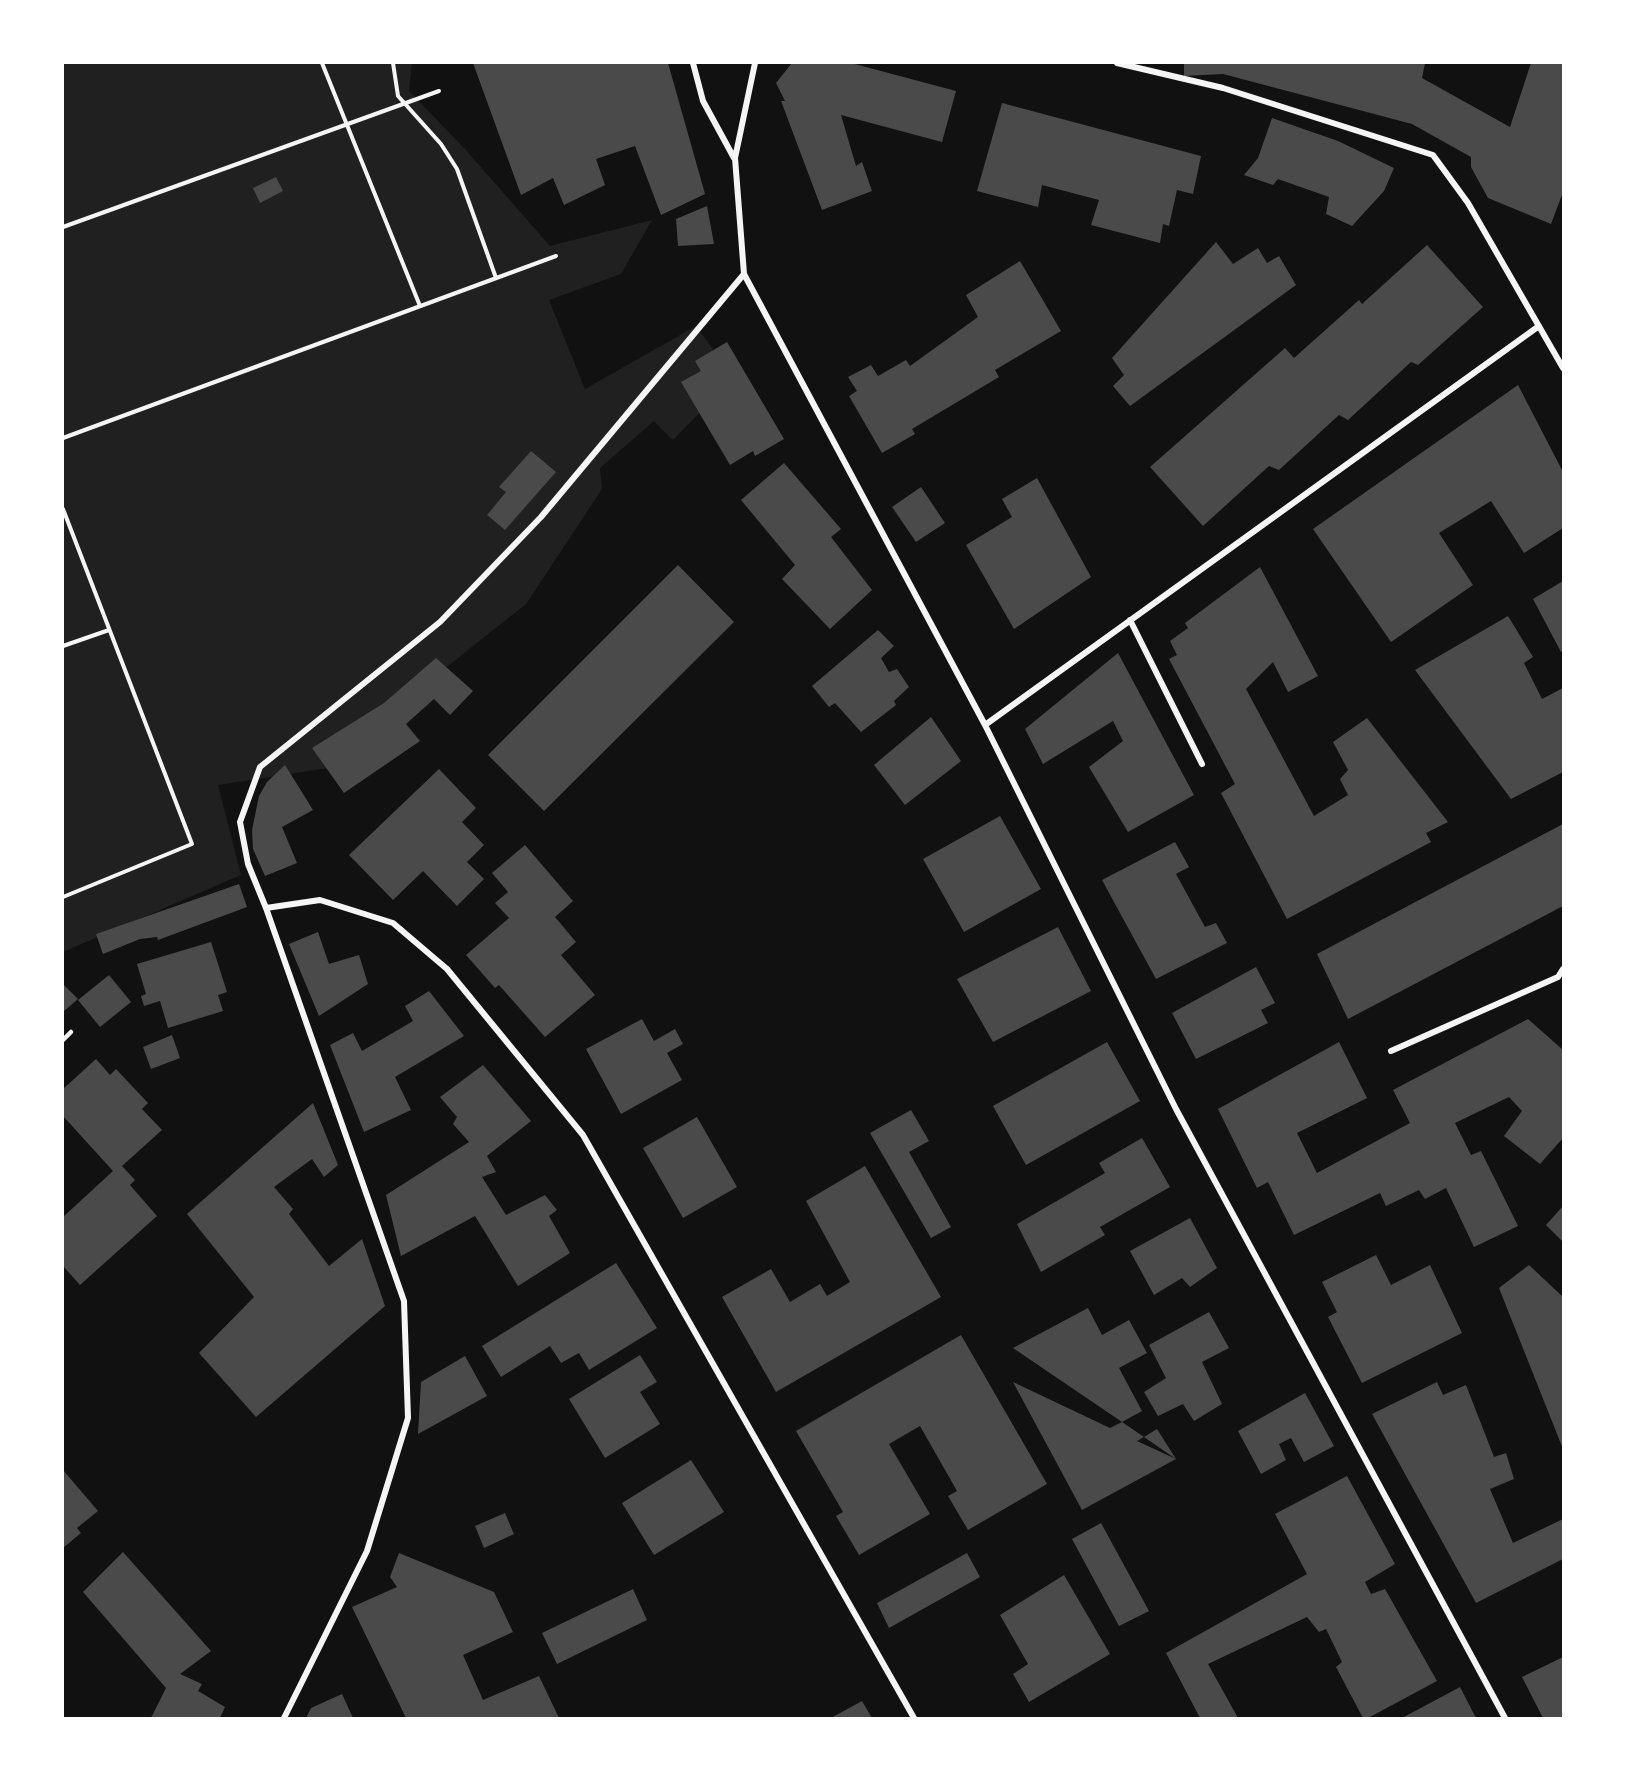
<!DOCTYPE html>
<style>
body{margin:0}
#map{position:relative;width:1626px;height:1781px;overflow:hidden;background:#111;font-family:"Fira Sans",sans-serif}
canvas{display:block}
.frame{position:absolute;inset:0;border:64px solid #fff;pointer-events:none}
</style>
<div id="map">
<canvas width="1626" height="1781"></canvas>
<div class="frame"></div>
</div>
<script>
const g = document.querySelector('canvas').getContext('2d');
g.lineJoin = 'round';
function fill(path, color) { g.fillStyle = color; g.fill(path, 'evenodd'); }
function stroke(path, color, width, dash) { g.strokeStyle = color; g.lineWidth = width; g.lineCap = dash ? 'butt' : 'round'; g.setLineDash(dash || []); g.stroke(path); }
fill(new Path2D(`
 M63,63H412L409,91L465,149L550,246L652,220L621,274L549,300L585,389L696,326L734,378L673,440L654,421L600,468L602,489L526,604L429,681L341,766L218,785L241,875L63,952Z`), '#202020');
fill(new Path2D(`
 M473,63H668L705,194L661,215L635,146L596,159L605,185L564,205L553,178L521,195Z
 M792,63H851L956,91L942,142L841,115L856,166L862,162L872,191L822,210L781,101H785L776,83Z
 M1184,63H1425L1422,78L1510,127L1531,63H1563V192L1551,224L1488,198L1471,167V157L1412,124L1223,74L1184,76Z
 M1002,103L1201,156L1193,194L1177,190L1169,226L1163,224L1160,243L1091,225L1099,200L1042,185L1038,207L977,191Z
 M1272,118L1338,141L1394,168L1384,191L1352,226L1326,214L1329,197L1278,179L1273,185L1244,175L1258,158Z
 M276,177L283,191L260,203L253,188Z
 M707,206L714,244L678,246L676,219Z
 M1216,242L1233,264L1258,248L1267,263L1279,256L1296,285L1130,406L1113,386L1124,375L1112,358Z
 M1427,245L1483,307L1418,365L1411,362L1348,420L1339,415L1279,470L1269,466L1203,526L1150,467L1285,348L1294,358L1359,300L1362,304Z
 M1020,261L1061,331L995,370L999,377L912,429L915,434L882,453L849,396L857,391L848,377L871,365L878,376L906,360L910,366L978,317L966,295Z
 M727,342L784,439L755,456L753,451L730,465L681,382L701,371L695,361Z
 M1518,385L1563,472V528L1524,553L1491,501L1439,533L1473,585L1391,642L1313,529Z
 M531,451L556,472L505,530L487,515L506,492L499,487Z
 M784,463L841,529L831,537L872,590L830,629L782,579L795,565L741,500Z
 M1037,478L1091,577L1014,629L966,545L1012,517L1002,499Z
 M921,487L945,523L916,542L892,507Z
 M678,565L734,622L544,811L488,755Z
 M1260,567L1318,676L1288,692L1273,662L1246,689L1314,816L1348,795L1340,779L1348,770L1333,742L1367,718L1448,822L1426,833L1431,842L1287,919L1221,793L1235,784L1169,659L1177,655L1170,641L1188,628L1185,623Z
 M1563,581V651L1561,652L1533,599Z
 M1508,616L1533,657L1524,663L1542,699L1563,688V772L1511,799L1415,670Z
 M878,630L894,646L881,658L889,672L897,669L909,687L894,701L896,705L861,732L835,703L829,707L812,686Z
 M1118,653L1194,795L1128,832L1089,767L1123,741L1113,721L1043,764L1025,729Z
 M436,658L473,691L450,715L434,699L406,724L420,741L344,793L312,748L384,703Z
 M931,717L961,761L905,805L874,765Z
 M285,765L313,810L282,827L297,863L265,876L253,849L252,830L259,796L267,782Z
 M439,769L476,808L462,822L484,845L467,862L484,879L457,906L423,871L393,900L349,855Z
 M1000,816L1041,889L964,932L923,859Z
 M1563,824V906L1348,1019L1317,954Z
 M1175,842L1189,867L1176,874L1205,927L1216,923L1227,943L1156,979L1102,880Z
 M525,845L573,901L555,917L576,942L561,955L595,995L545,1037L499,985L495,988L466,955L509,918L495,903L508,892L492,873Z
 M239,884L247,907L158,940L157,937L140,939L103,954L96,934Z
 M1058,927L1091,991L993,1042L957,979Z
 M318,932L329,964L359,955L368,984L319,1016L289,944Z
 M211,942L227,992L218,995L223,1011L168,1028L160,1001L144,1006L141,996L146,994L137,964Z
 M1256,967L1275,1003L1261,1010L1268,1023L1196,1059L1172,1013Z
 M109,975L131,1002L100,1027L78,1000Z
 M63,984L78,999L63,1012Z
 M429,991L464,1036L395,1077L411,1110L364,1132L330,1045L353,1033L362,1051L413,1021L405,1006Z
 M642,1019L654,1041L675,1029L683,1044L667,1053L682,1080L621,1114L586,1049Z
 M1528,1019L1563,1050V1138L1540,1164L1504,1136L1522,1111L1509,1097L1455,1123L1471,1155L1481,1151L1518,1226L1474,1247L1446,1188L1425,1199L1419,1190L1386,1206L1380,1193L1294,1235L1268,1182L1257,1188L1218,1109L1339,1042L1367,1098L1297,1133L1317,1173L1410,1123L1393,1090Z
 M172,1035L180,1058L151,1069L143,1047Z
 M1107,1042L1140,1101L1026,1165L993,1106Z
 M96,1059L110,1075L116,1069L148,1103L142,1109L162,1130L122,1166L135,1180L130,1185L157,1216L80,1285L63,1266V1217L113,1171L63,1116V1089Z
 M483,1065L531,1121L487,1156L496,1172L482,1177L506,1215L545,1195L557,1210L549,1216L570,1253L518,1286L475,1216L401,1256L386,1195L469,1142L453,1124L457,1117L440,1097Z
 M313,1103L338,1165L324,1177L312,1159L274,1187L293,1209L289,1214L329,1266L362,1239L385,1306L256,1417L199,1353L254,1297L187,1214Z
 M911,1110L929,1141L909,1152L951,1227L931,1238L870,1133Z
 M697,1117L737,1187L683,1218L643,1148Z
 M1142,1138L1170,1187L1100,1227L1105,1235L1041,1272L1017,1224L1105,1173L1099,1163Z
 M865,1166L941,1297L776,1392L722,1297L771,1269L790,1302L820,1284L827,1296L850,1282L806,1201Z
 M1563,1206V1242L1546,1225Z
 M1190,1218L1217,1268L1190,1287L1182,1278L1154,1295L1130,1251Z
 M1376,1255L1391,1285L1430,1265L1462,1333L1362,1383L1328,1317L1337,1312L1322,1282Z
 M616,1263L657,1328L589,1370L579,1353L561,1363L550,1346L501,1377L482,1346Z
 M1529,1265L1563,1297V1449L1499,1288Z
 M1088,1308L1102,1335L1129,1320L1147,1353L1119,1368L1142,1411L1122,1422L1144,1437L1137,1441L1176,1459L1082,1510L1013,1382L1110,1428L1122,1422L1013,1348Z
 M1209,1312L1229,1348L1202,1362L1222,1404L1194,1421L1183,1404L1158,1416L1144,1392L1166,1378L1149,1345Z
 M961,1335L1047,1484L968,1530L948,1496L957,1491L920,1426L889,1444L930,1514L859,1555L836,1516L843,1512L796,1431Z
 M640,1355L657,1382L640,1392L660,1424L605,1458L569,1399Z
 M465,1356L487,1396L418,1434L421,1382Z
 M1437,1382L1443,1395L1466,1385L1494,1457L1506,1453L1514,1479L1490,1489L1513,1543L1563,1519V1559L1476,1603L1372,1414Z
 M1305,1393L1334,1446L1304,1462L1291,1438L1279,1444L1286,1460L1261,1474L1238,1431Z
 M1157,1429L1176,1459L1144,1437Z
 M691,1460L724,1512L654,1555L622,1503Z
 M63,1470L98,1511L77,1528L81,1533L63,1548Z
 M1347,1476L1395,1564L1365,1582L1371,1594L1385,1589L1437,1681L1368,1718H1363L1336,1667L1342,1662L1326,1629L1319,1632L1307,1617L1208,1664L1238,1718H1200L1166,1653L1307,1574L1275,1514Z
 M505,1513L514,1534L484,1548L475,1526Z
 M1101,1523L1149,1611L1119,1626L1072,1539Z
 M123,1552L211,1651L180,1674L202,1684L198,1691L225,1707L220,1718H151L166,1688L83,1592Z
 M399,1553L494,1592L513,1632L463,1655L483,1700L539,1676L559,1718H406L352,1607L397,1587L390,1577Z
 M967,1553L980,1577L889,1628L877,1603Z
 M1064,1575L1110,1654L1029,1702L1013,1674L1028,1664L1000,1615Z
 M633,1589L647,1620L557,1664L542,1633Z
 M1563,1657V1718H1543L1522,1677Z
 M1460,1687L1476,1718H1402Z
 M342,1694L353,1718H306L311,1708Z
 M862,1701L872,1718H831Z`), '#4a4a4a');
stroke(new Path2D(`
 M322,63L420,306
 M393,63L398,96L441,144L457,169L496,278
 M63,227L439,91
 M63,438L556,256
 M63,509L192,844L63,897
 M63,646L109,630`), '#f5f5f5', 4);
stroke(new Path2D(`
 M63,1040L71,1032`), '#f5f5f5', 4.5);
stroke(new Path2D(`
 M693,63L703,101L734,158
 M755,63L735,158L744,274L985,725L1176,1109L1505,1718
 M1117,63L1223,88L1433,155L1468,203L1563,368
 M1130,620L1202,764
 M985,725L1539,326
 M266,908L320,900L393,923L447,969L583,1135L914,1718
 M1391,1051L1558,977L1563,969
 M284,1718L367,1551L408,1418L404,1301L266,908L248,864L240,822L260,767L440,622L541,517L744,274`), '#f5f5f5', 6);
</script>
